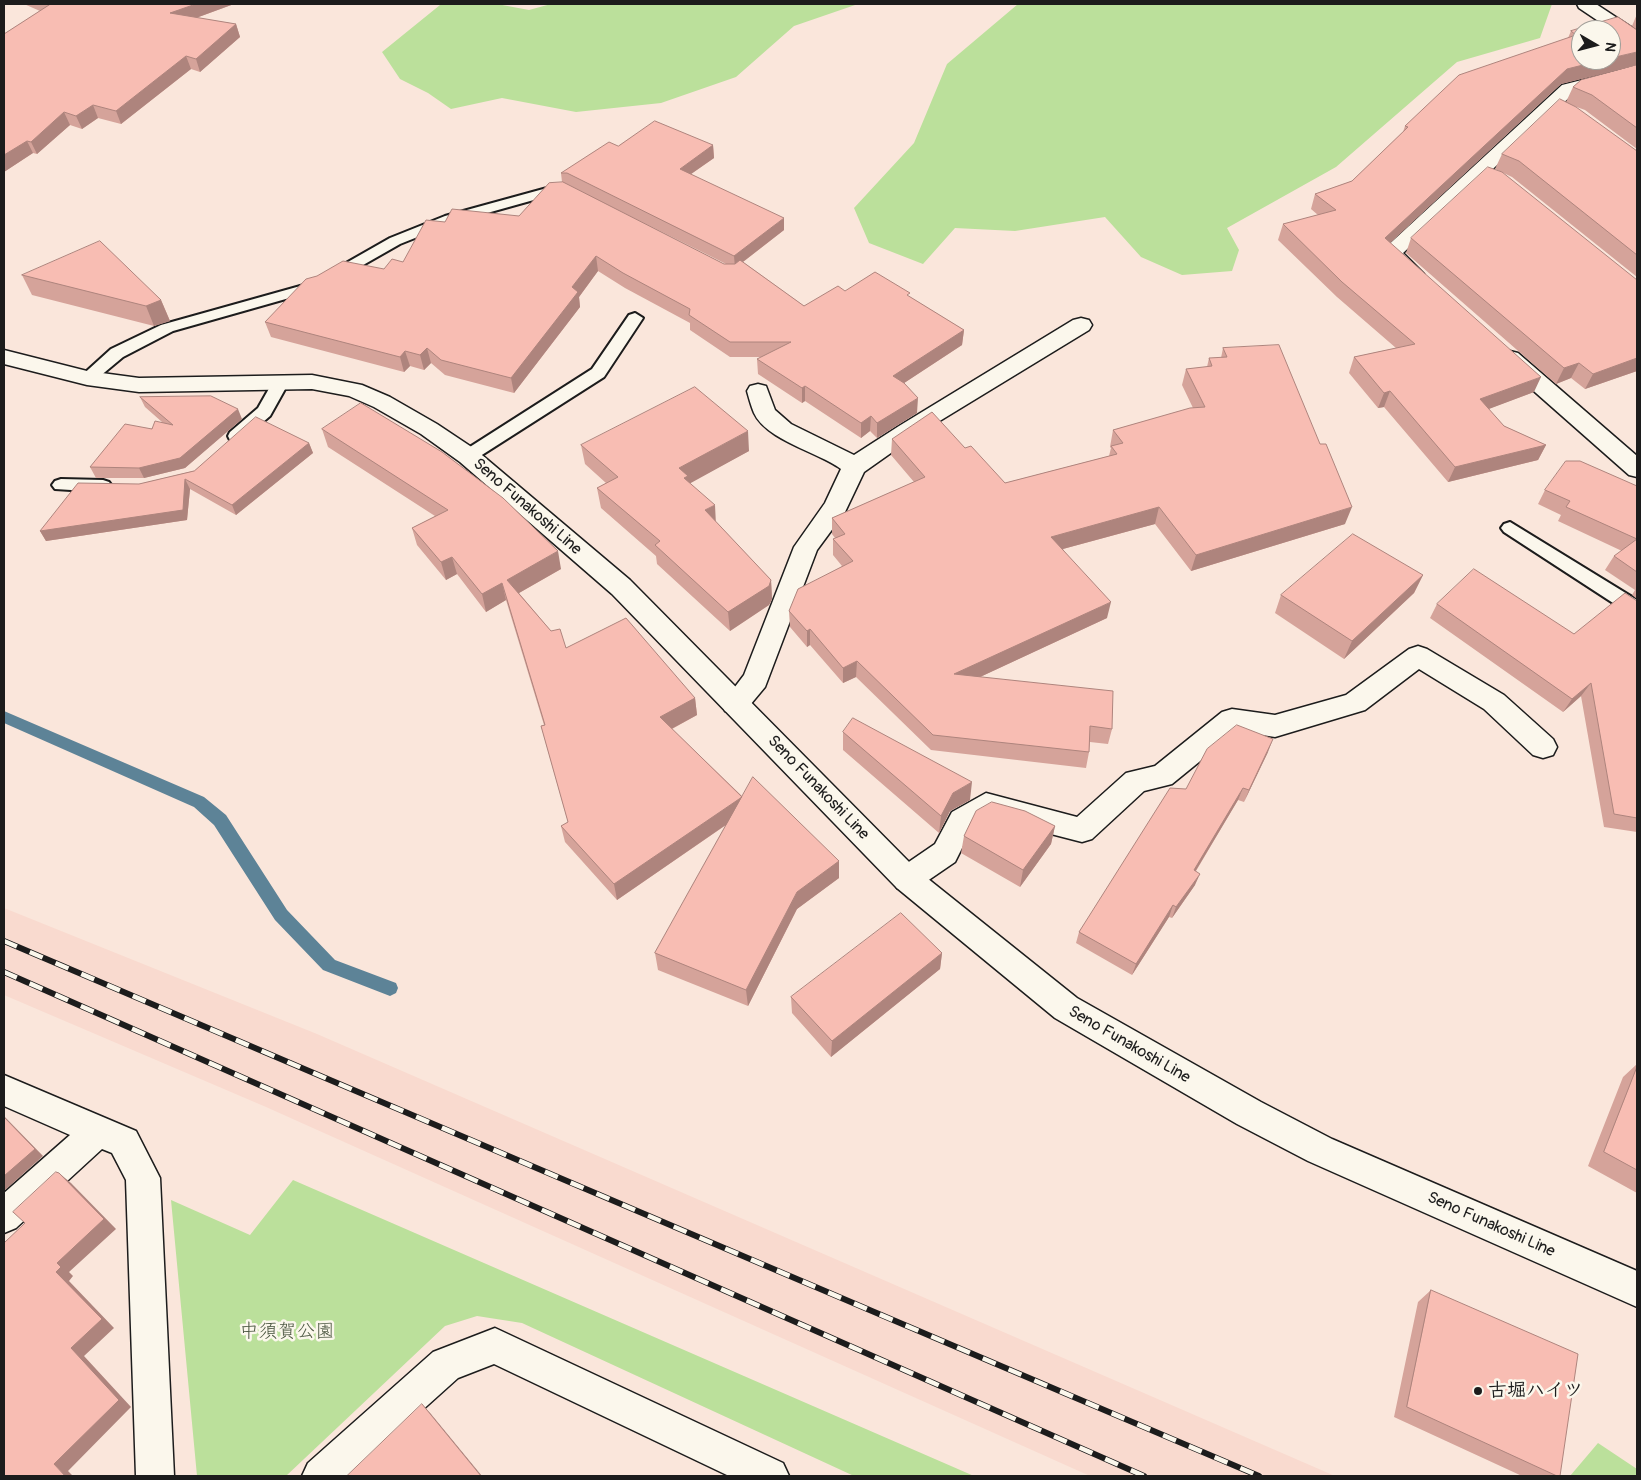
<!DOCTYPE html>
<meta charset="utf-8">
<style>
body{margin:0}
#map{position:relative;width:1641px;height:1480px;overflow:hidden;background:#fae6db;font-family:Pangolin,sans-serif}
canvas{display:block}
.frame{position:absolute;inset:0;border:5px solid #1c1c1c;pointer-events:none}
.north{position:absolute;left:1571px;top:20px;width:50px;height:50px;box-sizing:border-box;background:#fbf7ec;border:1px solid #a29f99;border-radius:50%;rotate:98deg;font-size:14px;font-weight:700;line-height:20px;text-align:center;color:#1c1c1c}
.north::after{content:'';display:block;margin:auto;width:18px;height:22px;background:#1c1c1c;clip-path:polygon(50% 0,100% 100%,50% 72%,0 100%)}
</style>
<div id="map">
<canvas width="1641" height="1480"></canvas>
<div class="frame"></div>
<div class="north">N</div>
</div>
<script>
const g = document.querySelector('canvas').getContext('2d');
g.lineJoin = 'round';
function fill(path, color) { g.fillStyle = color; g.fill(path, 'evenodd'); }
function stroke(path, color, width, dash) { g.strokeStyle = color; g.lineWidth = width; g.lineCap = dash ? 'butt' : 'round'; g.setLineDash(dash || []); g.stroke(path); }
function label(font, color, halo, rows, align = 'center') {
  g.font = font + ' Pangolin,"Klee One",sans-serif'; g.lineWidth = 5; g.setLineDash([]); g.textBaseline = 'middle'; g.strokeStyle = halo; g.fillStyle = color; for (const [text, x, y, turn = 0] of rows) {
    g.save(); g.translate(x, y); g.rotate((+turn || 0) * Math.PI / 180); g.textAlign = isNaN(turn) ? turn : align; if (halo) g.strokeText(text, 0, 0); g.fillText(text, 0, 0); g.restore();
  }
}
fill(new Path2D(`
 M4,908L317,1034L1335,1476H1090L266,1107L4,995Z`), '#f9dacf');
fill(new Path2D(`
 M446,4H497L529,10L551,4H858L794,26L736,77L661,103L576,112L502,98L451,109L428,93L400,79L382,52L440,5Z
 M1018,4H1552L1540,38L1457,62L1336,167L1227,228L1239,250L1232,271L1182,275L1141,257L1105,217L1015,231L955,228L923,264L869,243L854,208L914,143L947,64Z
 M293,1180L974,1476H854L522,1323L477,1316L445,1326L286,1476H197L171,1200L250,1235Z
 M1598,1443L1637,1469V1476H1570Z`), '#bbe09b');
fill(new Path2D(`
 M4,711L204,797L226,815L287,910L335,960L396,983L398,988L396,993L390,996L323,970L275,920L214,825L194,807L4,723Z`), '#5d8397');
const service = new Path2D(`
 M567,187L574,191L572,194L548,196L455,222L400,244L321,289L173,331L123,357L93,382H81L79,378L111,349L161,325L311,283L390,238L445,216L547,188Z
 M635,313L643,318L604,377L474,460H462L459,456L462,452L592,369L629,315Z
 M281,377L287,378L289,382L270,416L242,440H230L228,436L230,432L258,408L275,378Z
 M61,479L103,480L109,482L112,486L109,490L103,492L55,489L52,485L55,481Z
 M1510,522L1637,600V616L1630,614L1504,532L1501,528L1504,524Z`);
const minor = new Path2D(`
 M1577,4H1596L1637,31V44L1631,43L1579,8Z
 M1637,66V76L1574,93L1403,253L1424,274L1421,278C1405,282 1390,266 1381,253L1384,249L1562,85Z
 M1081,318L1089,320L1092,325L1089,330L915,436L864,472L845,512L817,550L765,687L745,711L735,715L725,711L722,704L744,675L794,547L825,503L841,469C818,452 766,440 754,413C751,406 749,398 747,391L750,386L758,384L766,386L775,410L791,424L854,455L899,426L1073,320Z
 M1510,351L1518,353L1637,456V477L1629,475L1502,363L1499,358L1502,353Z
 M1418,646L1427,649L1504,695L1553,739L1557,747L1553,755L1543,758L1533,755L1484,709L1419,669L1365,710L1275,737L1237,731L1172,784L1144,791L1092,839L1082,842L989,818L972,828L955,862L917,888L907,892L897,888L892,879L897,870L935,844L952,812L986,793L1077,817L1126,773L1155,766L1222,712L1232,709L1275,715L1346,695L1409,649Z
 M4,1075L136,1131L160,1178L174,1476H136L126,1180L112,1153L102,1149L16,1228L4,1233V1193L70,1135L4,1106Z
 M495,1328L783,1463L789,1476H729L494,1364L458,1378L349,1476H302L308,1463L433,1352Z`);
const secondary = new Path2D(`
 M4,350L87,371L139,378L312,375L362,385L390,397L437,424L476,450L630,580L917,870L1077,998L1261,1102L1332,1139L1637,1271V1307L1308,1161L1237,1124L1055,1018L897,888L612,594L460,462L421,434L374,407L349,396L312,389L139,392L87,385L4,364Z`);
stroke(service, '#1c1c1c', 4);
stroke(minor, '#1c1c1c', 3);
stroke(secondary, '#1c1c1c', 3);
fill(service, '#fbf7ec');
fill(minor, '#fbf7ec');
fill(secondary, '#fbf7ec');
const rail = new Path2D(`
 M4,941L1259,1476
 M4,972L1144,1476`);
stroke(rail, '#1c1c1c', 6);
stroke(rail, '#fbf7ec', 4.5, [14]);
fill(new Path2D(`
 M24,4H234L196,18L236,24L240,37L200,72L191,69L121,124L98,118L82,129L70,125L37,154L33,153L4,172V34L40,11Z
 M1637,14V30L1632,26Z
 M1571,31L1637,65L1561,84L1390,243L1534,392L1488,409L1504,426L1546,445L1538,460L1448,482L1384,407L1378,408L1349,373L1354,357L1396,348L1337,297L1278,240L1283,224L1318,215L1311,209L1315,194L1352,181L1403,132L1405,126L1568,38Z
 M1637,65V149L1585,110L1571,105L1637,151V277L1512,177L1495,169L1502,154L1566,102L1573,87Z
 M713,145L714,158L691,174L784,230L743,262L804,306L845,291L910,297L964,330L962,345L904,383L917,413L877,438L870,431L861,438L805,401L802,403L758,374L757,359L762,357H730L690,330V323L625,288L598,271L579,297L580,307L514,393L445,375L431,363L424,370L410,366L404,372L271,337L265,322L403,262L445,222L519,216L562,182L561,173L618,146ZM638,220L726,264H724Z
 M1411,238L1637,280V371L1585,389L1571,378L1556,384L1406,253Z
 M22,275L161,300L170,321L154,326L32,295Z
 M1223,348L1345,524L1191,571L1155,524L1063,549L1107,618L980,677L1112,729L1108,744L1090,742L1089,752L1086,768L931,750L856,677L843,683L810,645L807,647L790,627L789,611L842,566L833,555V539L835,538L832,534V518L914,482L891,455L892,439L965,448L1005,483L1109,456L1111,448L1110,447L1113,430L1193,408L1182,385L1186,369L1207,367L1209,358H1221Z
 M140,397L242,419L185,468L144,478H96L90,467L162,422L145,407Z
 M322,429L561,569L519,593L551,631L566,648L695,698L697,715L672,729L742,796L839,861V878L797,909L748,1006L658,970L655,953L726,825L617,900L565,842L561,826L568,822L541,726L544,725L506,600L486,612L457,574L446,580L417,545L412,528L435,516L328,447Z
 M309,443L313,453L236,515L190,489L187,520L46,541L40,531L139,484Z
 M581,445L749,451L689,483L716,522L771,580L772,599L769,605L730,631L657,564L656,556L601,508L597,488L606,483L585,464Z
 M1637,486V599L1632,595L1635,590L1605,570L1614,556L1622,551L1558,521L1561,515L1538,504L1545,490Z
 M1423,575L1414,593L1344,659L1275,613L1281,595Z
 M1637,601V832L1604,827L1581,696L1563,712L1430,618L1437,604L1574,634Z
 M843,732L970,800L950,811L939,833L843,750Z
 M1268,752L1244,802L1238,800L1196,871L1195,885L1172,918L1169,917L1132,975L1076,943L1079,932L1186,789Z
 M1055,826L1051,844L1020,887L961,853L964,836Z
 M942,953L940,969L831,1057L792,1013L791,997Z
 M1637,1064V1193L1588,1166L1623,1077Z
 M1431,1290L1560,1476H1522L1394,1417L1418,1302Z`), '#d5a39a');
fill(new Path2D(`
 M196,4H234L174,26L170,13Z
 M236,24L240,37L200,72L196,59Z
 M1637,52V65L1561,84L1379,253L1385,238L1567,69L1603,60H1611V58Z
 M186,56L191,69L121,124L116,111Z
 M93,105L98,118L82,129L76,116Z
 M64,112L70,125L37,154L31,142Z
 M27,141L33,153L4,172V155Z
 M713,145L714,158L681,181L680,169Z
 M784,218V230L735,268L734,256Z
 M596,256L598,271L579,297L580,307L514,393L511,378L572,287Z
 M161,300L170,321L154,326L146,306Z
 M964,330L962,345L892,391L893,376Z
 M427,348L431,363L424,370L420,355Z
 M405,351L410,366L404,372L400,357Z
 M1637,358V371L1585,389L1593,374Z
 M1579,363L1571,378L1556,384L1564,368Z
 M1541,377L1534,392L1473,415L1480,399Z
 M805,386V401L802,403V388Z
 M1390,391L1384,407L1378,408L1384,393Z
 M918,398L917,413L877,438V423Z
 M238,409L242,419L185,468L144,478L139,468Z
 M871,416L870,431L861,438V423Z
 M748,431L749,451L689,484L690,496L679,468Z
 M309,443L313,453L236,515L232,505Z
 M1546,445L1538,460L1448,482L1455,467Z
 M185,479L190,489L187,520L46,541L40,531Z
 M715,505L716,525L705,510Z
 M1159,507L1155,524L1048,553L1051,537Z
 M1352,507L1345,524L1191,571L1196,555Z
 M558,551L561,569L512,597L507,580Z
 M452,557L457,574L446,580L441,562Z
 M1423,575L1414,593L1344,659L1352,641Z
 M771,580L772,599L769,605L730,631L728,612Z
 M502,583L506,600L486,612L482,594Z
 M1111,602L1107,618L952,690L954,674Z
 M810,629V645L807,647V631Z
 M857,661L856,677L843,683V668Z
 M1591,683L1581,696L1563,712L1572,699Z
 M695,698L697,715L662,734L660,717Z
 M1273,739L1268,752L1244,802L1249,790Z
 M972,782L970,800L950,811L939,833L941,816L953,793Z
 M1243,788L1238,800L1189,882L1194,870Z
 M742,797L743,813L617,900L614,884Z
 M1055,826L1051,844L1020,887L1023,870Z
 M839,861V878L797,909L748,1006L746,990L797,892Z
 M1200,874L1195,885L1172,918L1176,907Z
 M1173,905L1169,917L1132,975L1136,964Z
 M942,953L940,969L831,1057L832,1041Z
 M4,1116L43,1156L4,1191Z
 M59,1173L71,1183L116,1229L69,1272L73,1276L69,1281L114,1328L84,1356L131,1407L68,1471L73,1476H65L54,1464L71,1348L56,1272Z
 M422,1404L431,1414L482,1476H481Z`), '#ae847d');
const building = new Path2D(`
 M46,4H196L170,13L236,24L196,59L186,56L116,111L93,105L76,116L64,112L31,142L27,141L4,155V34L49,5Z
 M1618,17L1637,30V52L1611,58V30H1581V60H1603L1567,69L1385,238L1541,377L1480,399L1504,426L1546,445L1455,467L1390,391L1384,393L1354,357L1415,344L1342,282L1283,224L1336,210L1315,194L1352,181L1408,127L1405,126L1459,75L1576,35L1571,31Z
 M1637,65V128L1592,95L1573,87L1581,80Z
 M1560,99L1576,107L1637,151V255L1519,161L1502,154Z
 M655,121L713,145L680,169L784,218L734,256L567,173H561L609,142L618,146Z
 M1488,167L1502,172L1637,280V358L1593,374L1579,363L1564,368L1411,238Z
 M563,182L724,264H735L740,260L804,306L838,286L845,291L875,272L910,293L907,295L964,330L893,376L904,383L918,398L877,423L871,416L861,423L805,386L802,388L757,359L791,342H730L689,315L690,309L623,273L596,256L572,287L578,292L511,378L441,360L427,348L420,355L405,351L400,357L265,322L306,279L317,276L343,261L384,269L392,259L403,262L426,220L445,222L452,209L519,216L549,183Z
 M100,241L161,300L146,306L22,275Z
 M1279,345L1320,444H1326L1352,507L1196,555L1159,507L1051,537L1111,602L954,674L1113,691L1112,729L1090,726L1089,752L933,735L857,661L843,668L810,629L807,631L789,611L798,589L853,561L833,539L845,534L832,518L925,477L892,439L932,412L965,448L971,446L1005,483L1117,454L1111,446L1123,443L1113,430L1190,408L1205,407L1186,369L1212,366L1209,358L1227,357L1223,348Z
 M695,387L748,431L679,468L688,476L684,478L715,505L705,510L771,580L769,586L728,612L655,545L660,541L597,488L618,477L581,445Z
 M211,396L238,409L180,458L139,468L90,467L125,424L152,429L155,421L173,425L140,397Z
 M361,403L442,452L503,498L558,551L507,580L551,631L560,629L566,648L626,618L695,698L660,717L742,797L614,884L561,826L568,822L541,726L545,725L502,583L482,594L452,557L441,562L412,528L448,510L322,429Z
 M256,417L309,443L232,505L185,479L183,510L40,531L78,483L139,484L194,471Z
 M1566,461H1580L1637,486V572L1614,556L1637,539L1566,507L1570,501L1545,490Z
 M1353,534L1423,575L1352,641L1281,595Z
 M1474,569L1574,634L1625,593L1637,601V818L1614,814L1591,683L1572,699L1437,604Z
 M853,718L972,782L953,793L941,816L843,732Z
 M1237,725L1273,739L1249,790L1243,788L1194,870L1200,874L1176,907L1173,905L1136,964L1079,932L1170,788L1186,789L1207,749Z
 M753,777L839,861L797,892L746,990L655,953Z
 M992,802L1025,811L1055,826L1023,870L964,836L976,811Z
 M901,913L942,953L832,1041L791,997Z
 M1637,1067V1170L1604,1152Z
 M4,1117L35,1149L4,1176Z
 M56,1172L59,1173L104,1219L57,1263L61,1267L56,1272L102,1319L71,1348L119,1400L54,1464L65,1476H4V1243L25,1223L13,1212Z
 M1431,1290L1578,1354L1560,1476H1557L1407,1407Z
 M422,1404L481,1476H347Z`);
fill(building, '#f8bdb3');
stroke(building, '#ae847d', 1);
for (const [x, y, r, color] of [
 [1478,1391,5,"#1c1c1c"]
]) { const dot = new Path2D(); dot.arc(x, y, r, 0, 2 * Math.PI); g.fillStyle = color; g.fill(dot); stroke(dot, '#fbf7ec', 2); }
label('16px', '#1c1c1c', '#fbf7ec', [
 ["Seno Funakoshi Line",527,507,41],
 ["Seno Funakoshi Line",818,788,46],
 ["Seno Funakoshi Line",1129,1045,30],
 ["Seno Funakoshi Line",1491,1225,24]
]);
label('19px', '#4c5742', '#fbf7ec', [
 ["中須賀公園",287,1332]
]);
label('bold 19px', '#1c1c1c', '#fbf7ec', [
 ["古堀ハイツ",1488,1391]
], 'left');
</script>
